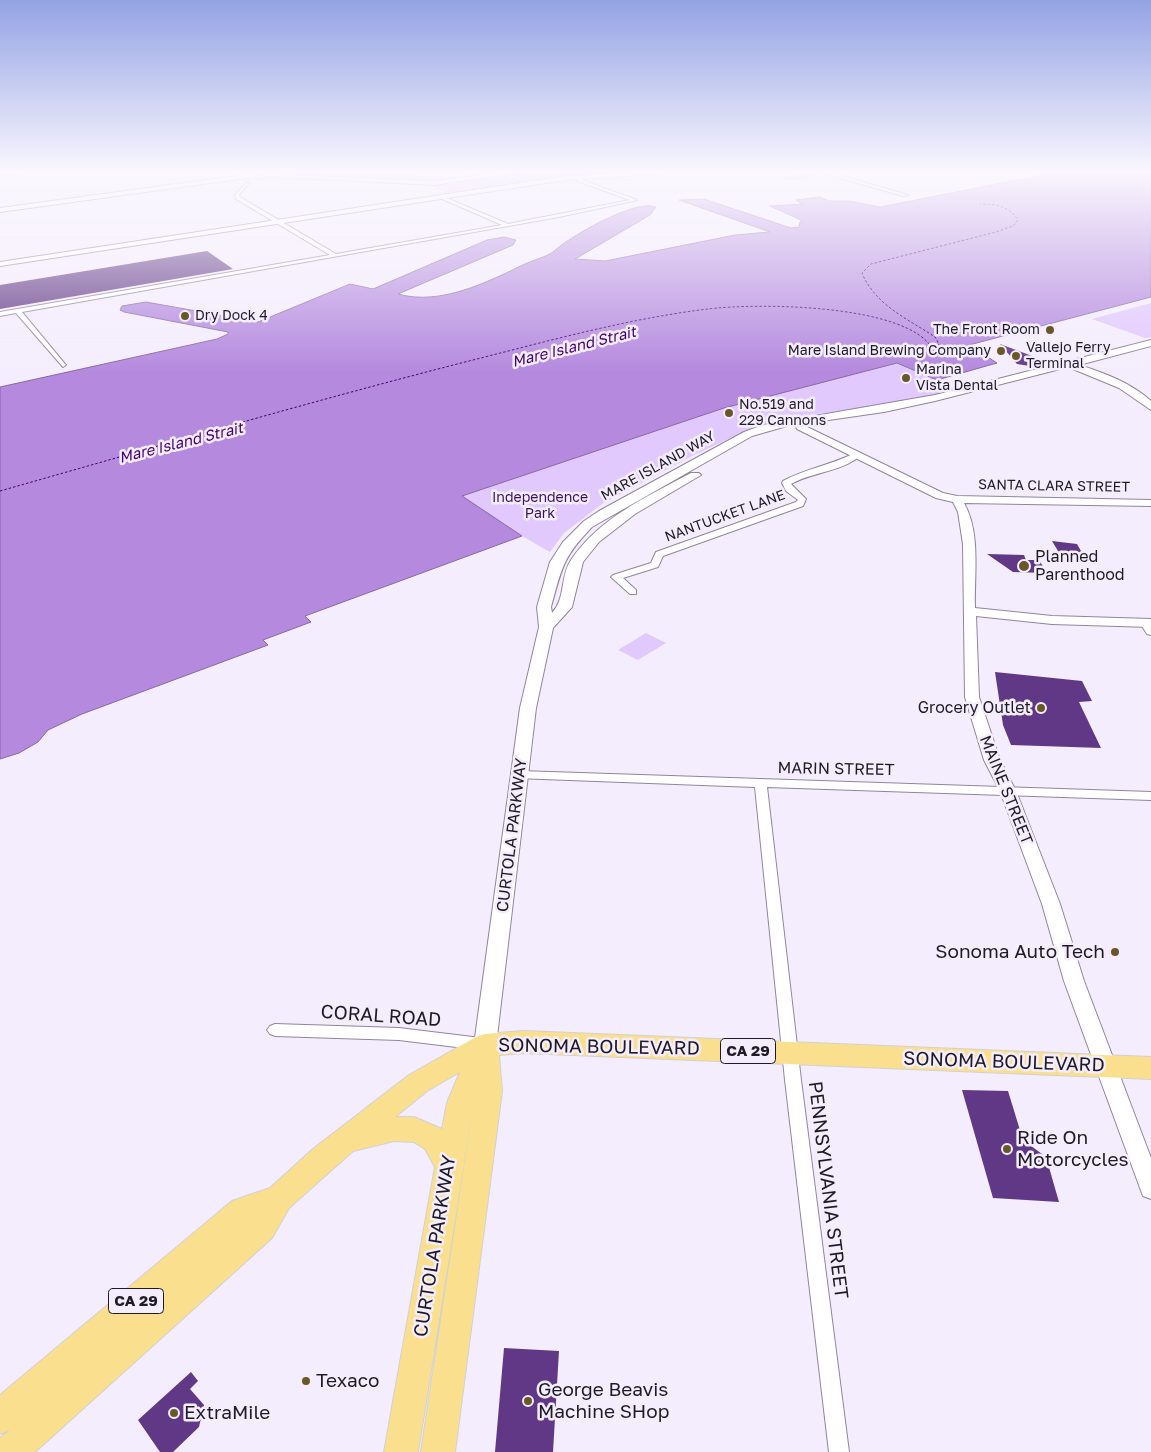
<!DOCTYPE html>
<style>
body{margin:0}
canvas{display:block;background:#f4edfd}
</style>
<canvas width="1151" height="1452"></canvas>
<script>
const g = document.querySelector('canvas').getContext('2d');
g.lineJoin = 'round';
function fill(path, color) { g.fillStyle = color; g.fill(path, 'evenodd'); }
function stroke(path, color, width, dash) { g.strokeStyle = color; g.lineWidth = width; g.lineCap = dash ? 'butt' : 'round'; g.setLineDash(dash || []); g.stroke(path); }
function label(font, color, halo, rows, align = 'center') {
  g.font = font + ' "Golos Text",sans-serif'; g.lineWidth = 5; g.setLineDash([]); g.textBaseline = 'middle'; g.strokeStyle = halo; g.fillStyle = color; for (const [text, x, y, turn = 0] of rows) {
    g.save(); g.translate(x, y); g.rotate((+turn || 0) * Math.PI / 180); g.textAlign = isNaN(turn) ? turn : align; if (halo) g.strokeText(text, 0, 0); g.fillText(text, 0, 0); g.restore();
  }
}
fill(new Path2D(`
 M292,170H408L425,179L277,174Z
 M540,170H702L573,175L447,194L434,187L435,184H449Z
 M1151,303V337L1145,338L1092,319Z
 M897,363L958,390L885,405L779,419L757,426L696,454L602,504L564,533L550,552L522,536L461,496L724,408Z
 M646,633L666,643L638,660L618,650Z`), '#e1c8fd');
const water = new Path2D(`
 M1068,170H1151V297L969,345L997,363L937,380L897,363L724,408L462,496L522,536L305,616L311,622L263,640L268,645L82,714L48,730L38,742L19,753L0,759V387L217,339L228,334V332L124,312L120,310L122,306L146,302L258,322L350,284L373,289L487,240L504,237L516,240L513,245L398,294C441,306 487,282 525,264C533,260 546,257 553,252C566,239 635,198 656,207L650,215L575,259L605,261L735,235L770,232L679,200L704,199L791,228L799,227L800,222L803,221L770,206L803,204L796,200L820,197L829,201H849L880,207Z`);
fill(water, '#b489de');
stroke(water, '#8768a6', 1);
stroke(new Path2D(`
 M935,350L939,344L935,337C908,319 875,305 862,273L871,264L996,232L1013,226L1018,220C1009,206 996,204 980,204
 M0,491C155,447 309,402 465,362C545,342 625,319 708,309C755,303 910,303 934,351`), '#45006d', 1, [2.5, 2]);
fill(new Path2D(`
 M207,251L233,269L0,309V285Z
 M1000,344L1051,363L1030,366L1017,364Z
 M1052,541L1077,544L1085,558L1061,556Z
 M987,554L1024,555L1026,560H1039L1047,573L1013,572Z
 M995,672L1082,681L1092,701L1079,702L1101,748L1011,745L1003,725Z
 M962,1090L1008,1091L1023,1140L1046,1157L1059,1202L993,1198Z
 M504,1348L559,1351L553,1452H495Z
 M191,1372L198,1381L190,1389L204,1405L199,1427L173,1452H160L138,1420Z`), '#613886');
const minor = new Path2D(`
 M242,170H246L243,173L241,172Z
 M486,170H491L503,175L499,176Z
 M834,170H844L788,179L786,178Z
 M583,175L585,176L582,180L637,200L559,217L22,312L65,364L66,365L63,367L16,313L0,316V312L330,255L236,199L235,195L247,182L249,183L239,195L240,197L336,254L502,225L440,198L442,196L508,224L630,200L577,181Z
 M853,454L860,456C841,472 812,472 791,484L806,499L803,506L663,556L658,567L623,578L636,590V594H630L611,577L613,575L651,563L656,552L796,502L798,500L786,491L782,483L783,481C805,469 830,465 853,454Z
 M1145,620L1149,621L1151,625V635L1147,634L1140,623Z
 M520,771L1151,792V800L767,787L801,1080L849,1452H829L785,1080L755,787L516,778L514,775L516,772Z
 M275,1024L399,1028L481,1038L486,1039L489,1044L486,1049L481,1050L399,1040L275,1036L270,1034L267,1030L270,1026Z`);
const tertiary = new Path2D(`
 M46,170L43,172L0,175V171Z
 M521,170H536L434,185L265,176L268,174L434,181Z
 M686,170H718L566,180L0,266V262L566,176Z
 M812,170H821L908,195L903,196Z
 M801,424L943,493L957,496L1151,500V506L964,503C981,533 974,574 975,608L1052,616L1151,619V627L1052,624L976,616L979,697L1000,760L1016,791L1060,904L1084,981L1151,1158V1199L1143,1196L1140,1188L1064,981L1042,904L1000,791L984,760L965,697L963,544L958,512L953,502L936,498L797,429L796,427Z`);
const secondary = new Path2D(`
 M264,170H272L277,173L260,179L247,178L0,212V208L236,176L240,171L243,174L260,175L268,173Z
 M1151,340V346L1079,365C1105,373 1131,383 1151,401V410L1119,388L1068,367L935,401L884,412L787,426L752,436L592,527C563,557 562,567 551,607L552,613C566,598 560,576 571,560C599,518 648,496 691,473H699L701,475L635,514L599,542L583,562L572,607L553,628L536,708L496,1045L493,1052L485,1054L477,1052L474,1045L520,708L539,627L537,607L550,562L563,542L584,521L599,511L744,432L763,425L935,395Z`);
const primary = new Path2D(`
 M524,1031L1151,1057V1079L524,1053L499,1055L502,1091L455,1452H421L474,1101L418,1452H384L435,1167L425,1149L414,1142L394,1141L353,1151L289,1208L272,1238L35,1452H0V1438L10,1430L0,1434V1395L232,1201L270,1188L313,1149L409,1075L476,1037L485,1034ZM460,1072L447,1103L442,1129L414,1117H395L427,1091Z`);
stroke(minor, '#91859e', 2);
stroke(tertiary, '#91859e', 2);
stroke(secondary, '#91859e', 2);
stroke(primary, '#d2d1d3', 2);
fill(minor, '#fff');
fill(tertiary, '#fff');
fill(secondary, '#fff');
fill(primary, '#fae08e');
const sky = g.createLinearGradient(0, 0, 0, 373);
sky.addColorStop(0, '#93a3e4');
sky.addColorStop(0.46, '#faf7fe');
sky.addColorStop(1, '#faf7fe00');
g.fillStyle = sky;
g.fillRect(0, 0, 1151, 373);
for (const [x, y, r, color] of [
 [185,316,5,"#695826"],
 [1050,330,5,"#695826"],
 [1001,351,5,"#695826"],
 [1016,356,5,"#695826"],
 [906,378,5,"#695826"],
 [729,413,5,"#695826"],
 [1024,566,6,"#695826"],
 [1041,708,5,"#695826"],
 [1115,952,5,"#695826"],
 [1007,1149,5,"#695826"],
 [306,1381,5,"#695826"],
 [528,1401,5,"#695826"],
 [174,1413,5,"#695826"]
]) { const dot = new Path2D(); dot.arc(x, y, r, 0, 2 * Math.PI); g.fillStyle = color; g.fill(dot); stroke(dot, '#f4edfd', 2); }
label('14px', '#1f1b24', '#f4edfd', [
 ["Dry Dock 4",195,316],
 ["The Front Room",1040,330,"right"],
 ["Vallejo Ferry",1026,348],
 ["Terminal",1026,364],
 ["Mare Island Brewing Company",991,351,"right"],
 ["Marina",916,370],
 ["Vista Dental",916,386],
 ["No.519 and",739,405],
 ["229 Cannons",739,421]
], 'left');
label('14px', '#1f1b24', '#f4edfd', [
 ["MARE ISLAND WAY",658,466,-29],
 ["SANTA CLARA STREET",1054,486,1],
 ["NANTUCKET LANE",725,516,-20]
]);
label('14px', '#3c105c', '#f4edfd', [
 ["Independence",540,498],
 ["Park",540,514]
]);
label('italic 15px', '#45006d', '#f4edfd', [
 ["Mare Island Strait",574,347,-14],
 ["Mare Island Strait",181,443,-14]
]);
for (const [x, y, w] of [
 [748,1051,55],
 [136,1301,55]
]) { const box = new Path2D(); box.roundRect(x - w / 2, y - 12.5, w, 25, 4); g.fillStyle = '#f4edfd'; g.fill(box); stroke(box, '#1f1b24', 1); }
label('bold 15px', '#1f1b24', null, [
 ["CA 29",748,1051],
 ["CA 29",136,1301]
]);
label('16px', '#1f1b24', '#f4edfd', [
 ["Planned",1035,557],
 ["Parenthood",1035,575],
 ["Grocery Outlet",1031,708,"right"]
], 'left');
label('16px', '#1f1b24', '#f4edfd', [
 ["MARIN STREET",836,769,1],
 ["MAINE STREET",1006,790,68],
 ["CURTOLA PARKWAY",512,835,-83]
]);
label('19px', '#1f1b24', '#f4edfd', [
 ["Sonoma Auto Tech",1105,952,"right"],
 ["Ride On",1017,1138],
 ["Motorcycles",1017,1160],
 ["Texaco",316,1381],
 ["George Beavis",538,1390],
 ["Machine SHop",538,1412],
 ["ExtraMile",184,1413]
], 'left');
label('19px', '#1f1b24', '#f4edfd', [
 ["CORAL ROAD",381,1016,4],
 ["SONOMA BOULEVARD",599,1047,1],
 ["SONOMA BOULEVARD",1004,1062,2],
 ["PENNSYLVANIA STREET",828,1190,83],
 ["CURTOLA PARKWAY",435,1246,-81]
]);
</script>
